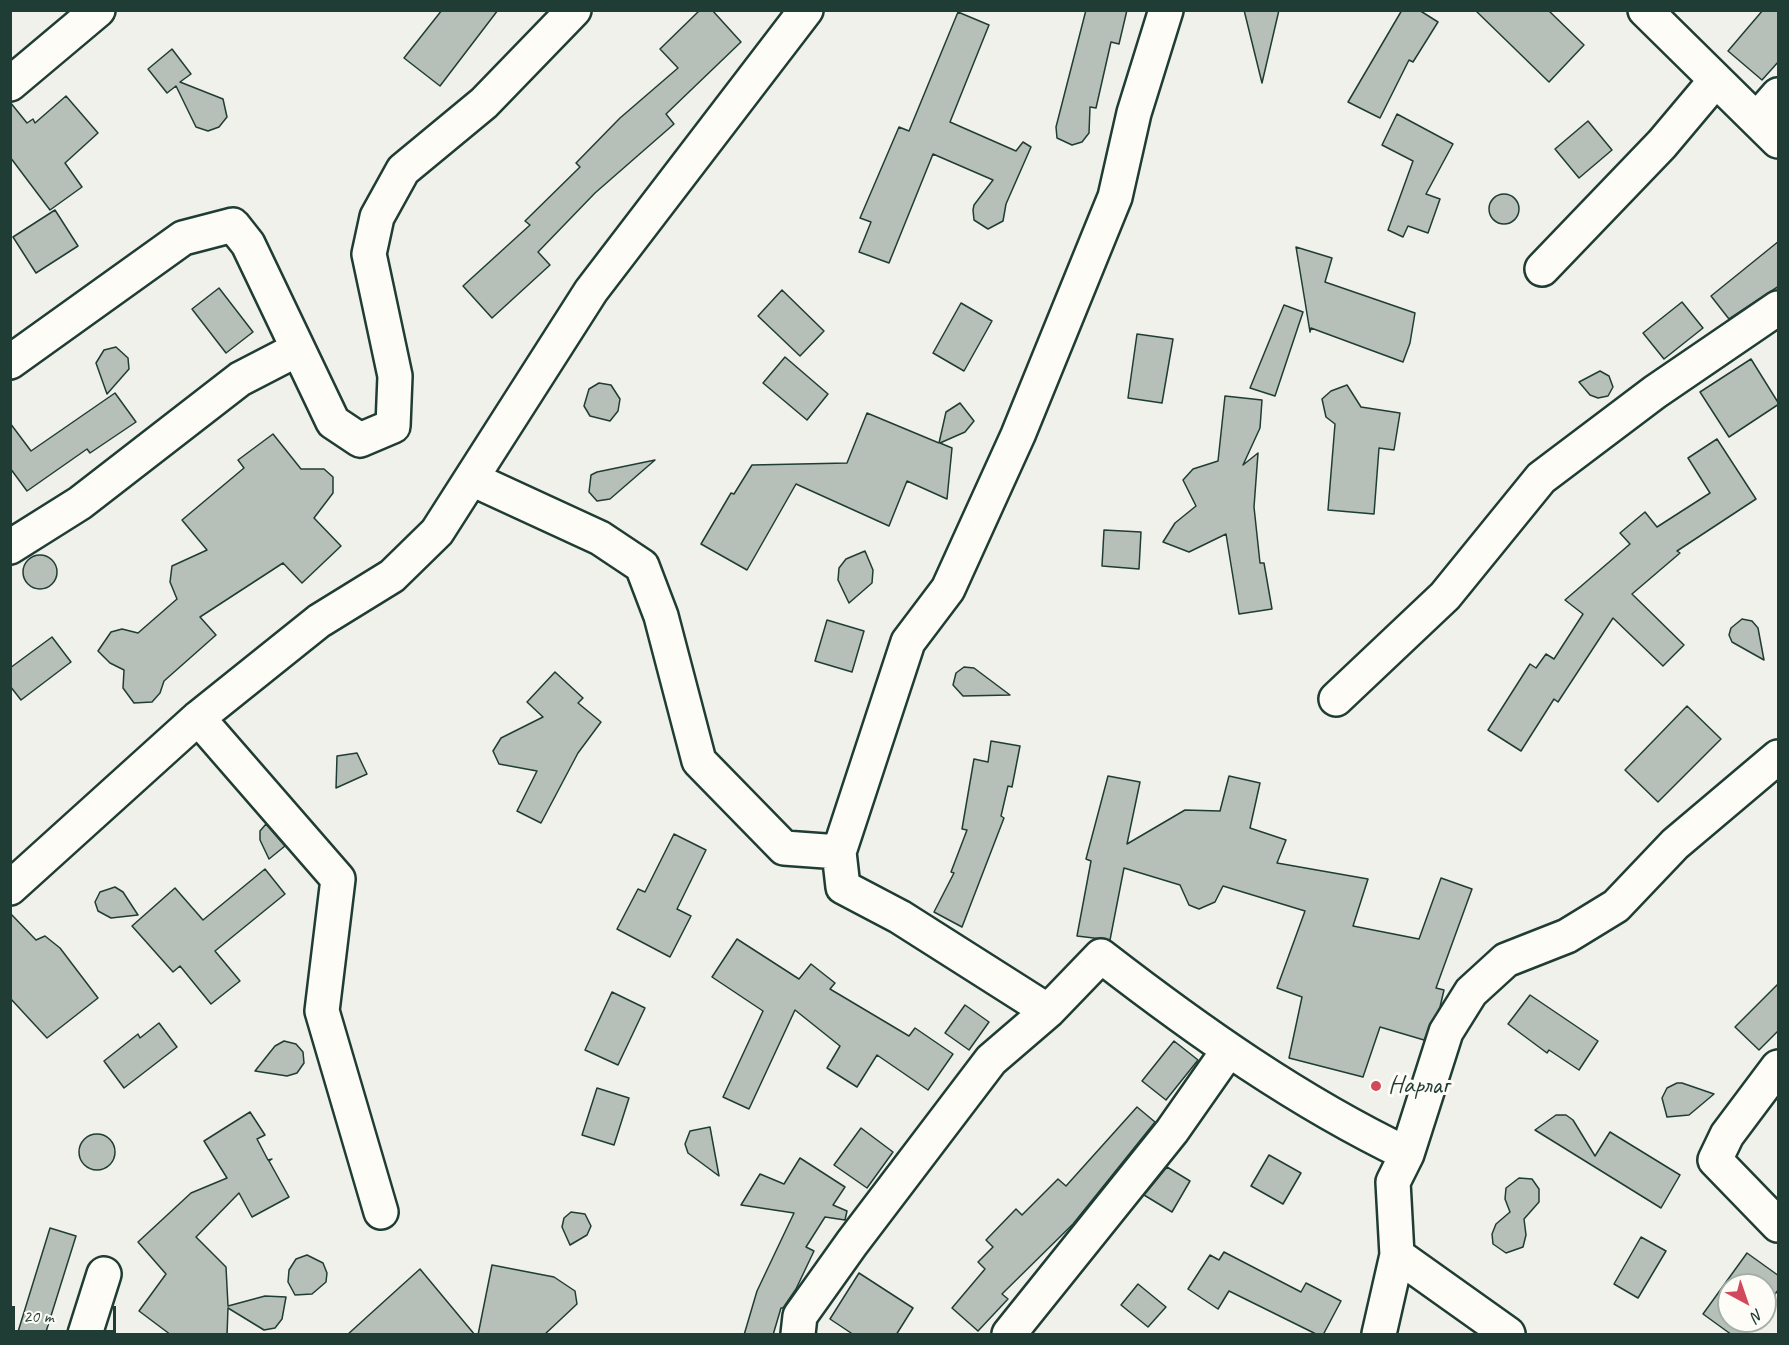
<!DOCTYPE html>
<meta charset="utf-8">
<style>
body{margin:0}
#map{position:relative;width:1789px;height:1345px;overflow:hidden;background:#f0f1eb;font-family:Caveat,sans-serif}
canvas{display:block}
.frame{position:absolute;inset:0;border:12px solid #1f3d34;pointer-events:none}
.north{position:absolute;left:1717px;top:1273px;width:60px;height:60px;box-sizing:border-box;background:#fdfcf7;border:2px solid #a4b0a9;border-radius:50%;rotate:140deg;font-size:16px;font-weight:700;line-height:24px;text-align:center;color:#1f3d34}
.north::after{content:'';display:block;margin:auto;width:21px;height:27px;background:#d1495b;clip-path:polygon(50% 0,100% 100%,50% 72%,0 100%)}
.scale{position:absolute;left:12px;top:1306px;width:104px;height:27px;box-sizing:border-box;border:3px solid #1f3d34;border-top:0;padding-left:8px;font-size:18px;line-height:21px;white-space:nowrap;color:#1f3d34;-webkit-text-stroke:4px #fdfcf7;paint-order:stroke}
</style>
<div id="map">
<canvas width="1789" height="1345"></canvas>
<div class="frame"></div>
<div class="north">N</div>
<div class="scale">20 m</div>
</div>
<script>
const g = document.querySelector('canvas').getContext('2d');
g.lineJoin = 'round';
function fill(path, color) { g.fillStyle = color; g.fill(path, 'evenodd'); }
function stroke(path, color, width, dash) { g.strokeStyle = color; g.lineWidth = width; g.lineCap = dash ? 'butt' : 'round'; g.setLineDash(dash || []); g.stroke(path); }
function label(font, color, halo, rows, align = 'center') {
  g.font = font + ' Caveat,sans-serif'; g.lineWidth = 6; g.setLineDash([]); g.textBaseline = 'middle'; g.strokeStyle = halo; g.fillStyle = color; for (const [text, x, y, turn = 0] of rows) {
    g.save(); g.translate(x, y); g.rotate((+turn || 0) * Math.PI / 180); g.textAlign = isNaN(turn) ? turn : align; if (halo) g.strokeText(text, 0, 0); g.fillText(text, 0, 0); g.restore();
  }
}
const building = new Path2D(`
 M442,10H498L440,86L404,58Z
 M700,10H712L741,42L666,114L674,124L595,193L538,252L550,265L492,318L463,286L530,225L525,221L580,167L576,163L620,118L678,68L660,49Z
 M1086,10H1127L1119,44L1111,42L1096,108L1090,107L1089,133L1082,142L1072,145L1057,138L1056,127Z
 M1244,10H1279L1262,83Z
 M1402,10H1419L1438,22L1413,62L1409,60L1380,118L1348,102Z
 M1475,10H1548L1584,45L1549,82Z
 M1763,10H1779V61L1762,80L1728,51Z
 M958,12L989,25L950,122L1016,151L1023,142L1031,147L1006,204L1003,221L988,229L974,220L973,210L974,205L993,180L933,154L889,263L859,252L871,222L860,218L899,127L909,131Z
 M172,49L191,74L180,82L223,99L227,117L219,127L208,131L196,127L176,86L167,93L148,69Z
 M66,96L98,133L65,163L82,187L50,210L10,157V102L27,123L33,119L35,123Z
 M1397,114L1453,144L1426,194L1440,199L1428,233L1408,226L1403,237L1388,230L1413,161L1382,145Z
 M1588,121L1612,150L1579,178L1555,149Z
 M1489 209a15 15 0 1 1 30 0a15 15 0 1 1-30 0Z
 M55,210L78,246L36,273L13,237Z
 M1779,241V286L1729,319L1711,296Z
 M1296,247L1332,258L1325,282L1415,313L1410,343L1403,362L1311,328L1310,332Z
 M219,288L253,332L226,353L192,309Z
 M782,290L824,331L800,356L758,316Z
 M1682,302L1703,328L1664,359L1643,333Z
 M961,303L992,321L964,371L933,353Z
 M1284,305L1303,312L1275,396L1250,388Z
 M1137,334L1173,339L1162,403L1128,398Z
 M116,347L128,358L129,369L107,394L96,363L104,350Z
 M785,357L828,394L807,420L763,383Z
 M1751,359L1779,404L1729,437L1700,392Z
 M1600,371L1609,376L1613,387L1608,396L1598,398L1590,395L1579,382Z
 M599,383L611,385L620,399L618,411L610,421L590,416L584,406L589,389Z
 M1347,385L1361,407L1400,413L1394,450L1379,448L1374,514L1328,510L1335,424L1326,417L1322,399L1331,391Z
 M115,393L136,422L90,453L87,449L27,491L10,468V423L31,451Z
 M1225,396L1262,400L1260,428L1243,465L1258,453L1254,507L1260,563H1264L1272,609L1239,614L1226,534L1189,552L1163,542L1175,523L1196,506L1183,480L1193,469L1218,461Z
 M960,403L974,421L965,432L940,443L952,448L947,499L907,481L889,526L796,484L747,570L701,544L731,493L734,494L752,465L847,463L867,413L939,443L946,412Z
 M273,434L301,469H324L333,477V493L314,518L341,546L302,583L283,563L200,617L216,635L164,681L160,693L152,702L134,703L123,688L124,670L110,663L98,651L111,632L122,629L138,633L177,599L170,582L172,566L207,550L182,520L244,468L238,460Z
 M1717,439L1756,499L1677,551L1680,553L1632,594L1684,645L1663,666L1613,618L1558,702L1554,699L1521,751L1488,730L1530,664L1536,668L1546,654L1554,659L1583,614L1565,600L1630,544L1620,533L1645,512L1657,527L1710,493L1688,458Z
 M655,460L610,499L597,501L589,492L591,475L597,472Z
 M1104,530L1141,532L1139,569L1102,566Z
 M865,551L873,570L872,583L849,603L838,580L839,568L846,559Z
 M23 572a17 17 0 1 1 34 0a17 17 0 1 1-34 0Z
 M1742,619L1752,621L1758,628L1764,660L1732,642L1729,635L1731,628Z
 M827,620L864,631L852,672L815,661Z
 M52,637L71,662L21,700L10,686V668Z
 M964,667L974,668L1010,695L963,696L953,685L956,673Z
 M555,672L583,698L578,703L601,722L578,753L541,823L517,811L537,771L499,764L493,751L501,738L543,717L527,702Z
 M1687,706L1721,739L1658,802L1625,770Z
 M991,741L1020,746L1012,787L1008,786L1001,816L1004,818L962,927L934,912L954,873L951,872L967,830L962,829L974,759L988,762Z
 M357,753L367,774L336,788L337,756Z
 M1108,776L1140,782L1127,844L1185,810L1220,811L1229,776L1260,783L1250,828L1286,840L1277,863L1368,879L1353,926L1419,939L1441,878L1472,889L1436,988L1444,990L1440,1007L1424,1040L1380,1027L1363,1077L1289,1058L1302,997L1277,988L1305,911L1223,886L1215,902L1199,909L1189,905L1180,885L1124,868L1110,940L1077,936L1091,861L1086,859Z
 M266,824L285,846L269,859L260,840V831Z
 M674,834L706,850L677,909L691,916L670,957L617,929L638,889L645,892Z
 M265,869L285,894L215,951L240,981L211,1004L180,966L173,972L132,926L175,888L203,920Z
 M115,887L123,892L138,915L111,918L98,911L95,902L100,892Z
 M10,913L36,940L45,936L60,948L98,998L47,1038L10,998Z
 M737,939L799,979L811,964L835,983L830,989L909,1036L915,1028L953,1054L928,1090L877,1055L857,1087L827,1068L840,1046L795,1010L749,1109L723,1097L763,1011L712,977Z
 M1779,983V1030L1759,1050L1735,1027Z
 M612,992L645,1008L618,1065L585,1050Z
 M1530,995L1598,1041L1579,1070L1549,1050L1547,1053L1508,1024Z
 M965,1005L989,1022L969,1050L945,1033Z
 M159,1023L177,1047L124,1088L104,1061L138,1034L140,1038Z
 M284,1041L296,1044L303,1052L304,1063L297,1073L287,1076L255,1071L275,1046Z
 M1174,1041L1198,1060L1166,1100L1142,1081Z
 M1677,1083H1682L1714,1094L1689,1115L1667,1117L1662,1098L1667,1088Z
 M597,1088L629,1098L614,1145L582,1135Z
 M1137,1107L1155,1122L1073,1224L1002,1294L1008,1299L978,1331L952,1308L985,1269L978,1262L993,1247L986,1240L1016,1209L1022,1215L1058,1179L1066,1186Z
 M250,1112L265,1135L257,1139L268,1160L272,1159L269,1161L289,1197L252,1217L239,1193L196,1237L226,1267L228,1306L265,1296L286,1297L282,1319L275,1328L264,1330L228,1308L227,1335H171L139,1311L166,1274L138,1242L191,1193L227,1178L204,1141Z
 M1556,1115H1566L1573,1120L1595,1156L1610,1132L1680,1175L1661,1208L1535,1130Z
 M710,1127L719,1176L688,1153L685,1144L690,1131Z
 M861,1128L893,1152L867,1188L834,1165Z
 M79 1152a18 18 0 1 1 36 0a18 18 0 1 1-36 0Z
 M1269,1155L1301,1173L1283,1204L1251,1186Z
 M800,1158L845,1187L833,1205L847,1211L845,1220L825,1217L806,1247L814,1251L796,1289L783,1308H781L773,1335H744L757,1291L794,1213L741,1205L760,1174L784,1184Z
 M1167,1167L1190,1181L1172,1212L1144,1195Z
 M1519,1178L1532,1179L1539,1189V1202L1524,1219L1526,1235L1523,1247L1506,1253L1493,1244L1492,1234L1496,1224L1510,1212L1505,1199L1506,1188Z
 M571,1212L585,1214L591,1226L587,1235L570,1245L562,1227L564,1218Z
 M50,1228L76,1236L45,1335H17Z
 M1641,1237L1666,1251L1638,1298L1614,1284Z
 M1224,1252L1301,1292L1306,1283L1341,1301L1323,1335H1318L1229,1291L1218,1309L1188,1289L1210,1255L1219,1260Z
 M1747,1253L1779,1276V1289L1765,1307V1285H1729V1321H1755L1745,1335H1732L1703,1314Z
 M307,1255L323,1263L327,1273L326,1282L312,1294L295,1295L288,1282L289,1270L296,1259Z
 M492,1265L554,1277L575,1291L577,1304L544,1335H478Z
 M420,1269L475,1335H347L400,1287Z
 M859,1273L913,1308L896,1335H854L830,1319Z
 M1138,1284L1166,1307L1148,1327L1121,1305Z`);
fill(building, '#b6bfb8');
stroke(building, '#1f3d34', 1.5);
const minor = new Path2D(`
 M1645,10L1778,141
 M10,84L98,10
 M1757,119L1778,95
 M1542,269L1662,144L1715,81
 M10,362L183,238L233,225L248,244L333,422L360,440L393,426L395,376L369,254L377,217L403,170L484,103L574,10
 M472,479L600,538L642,566L661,616L699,761L784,848L839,852
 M10,547L80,503L240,379L298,349
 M1336,699L1445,596L1541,478L1655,392L1778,308
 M198,718L338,879L322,1011L381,1212
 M10,888L198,718L319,621L392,576L437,532L591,291L806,10
 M1048,1011L900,917L843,887L839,852L908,642L948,589L1018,435L1115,197L1134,113L1166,10
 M1778,1067L1727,1135L1715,1160L1778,1225
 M1397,1255L1508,1334
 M85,1334L104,1274
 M798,1334L800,1316L852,1243L991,1060L1048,1011L1101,956C1198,1031 1297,1101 1407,1154
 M1009,1334L1172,1131L1228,1051
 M1379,1334L1397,1255L1393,1182L1407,1154L1446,1032L1471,992L1506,960L1567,936L1616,906L1675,844L1778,757`);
stroke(minor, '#1f3d34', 38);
stroke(minor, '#fdfcf7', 33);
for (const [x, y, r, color] of [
 [1376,1086,6,"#d1495b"]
]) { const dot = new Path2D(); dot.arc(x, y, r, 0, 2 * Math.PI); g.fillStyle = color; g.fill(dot); stroke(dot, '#fdfcf7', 2); }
label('26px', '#1f3d34', '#fdfcf7', [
 ["Нарлаг",1388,1086]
], 'left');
</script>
